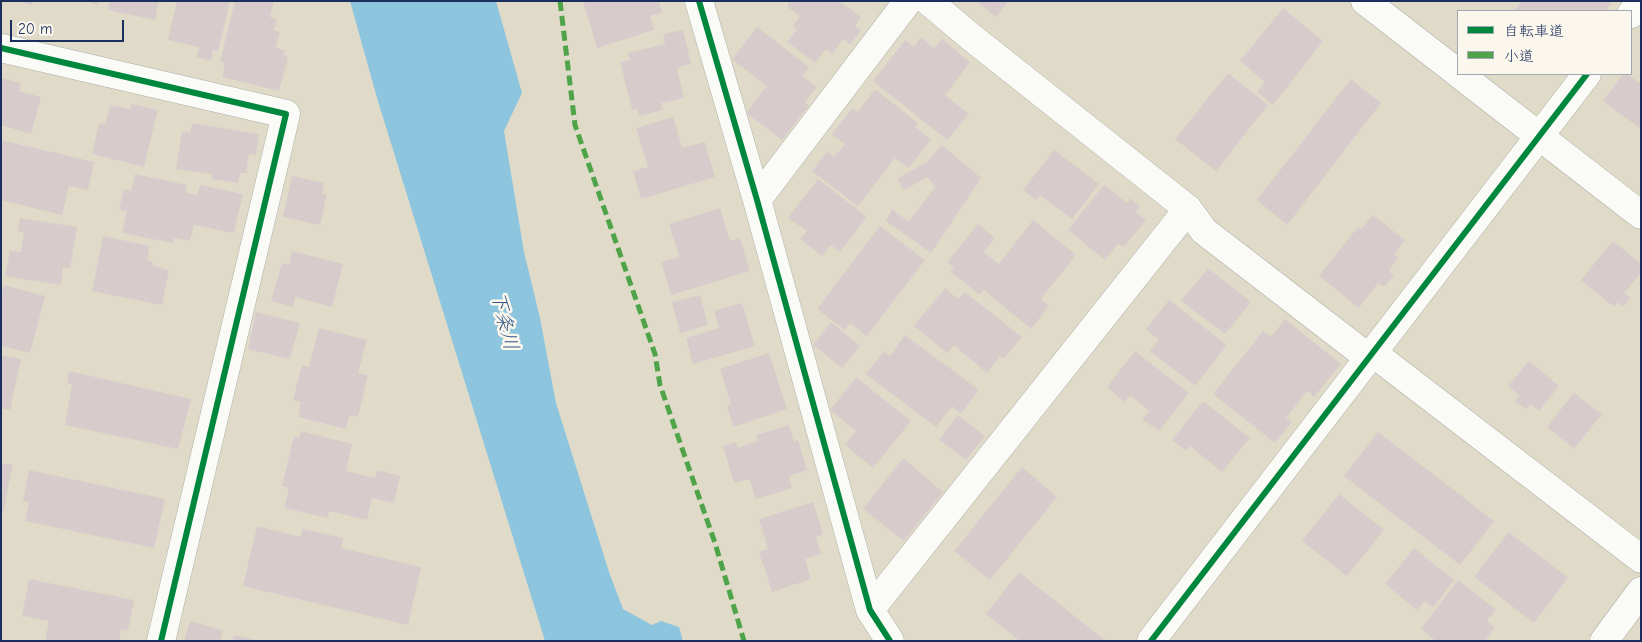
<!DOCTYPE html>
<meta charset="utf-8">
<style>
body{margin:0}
#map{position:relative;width:1642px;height:642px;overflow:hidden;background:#e0dbc8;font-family:"Comic Neue","Klee One",sans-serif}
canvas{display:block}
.frame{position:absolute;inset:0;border:2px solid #1b2f5e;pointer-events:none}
.legend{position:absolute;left:1457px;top:10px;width:175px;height:65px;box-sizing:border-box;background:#fbf7ec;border:1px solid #a1a7b3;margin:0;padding:6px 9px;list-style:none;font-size:15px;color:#1b2f5e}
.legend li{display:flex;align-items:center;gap:10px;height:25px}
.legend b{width:25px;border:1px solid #a1a7b3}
.scale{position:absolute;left:10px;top:20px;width:114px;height:22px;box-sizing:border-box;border:2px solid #1b2f5e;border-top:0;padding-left:6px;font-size:15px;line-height:18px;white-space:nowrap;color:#1b2f5e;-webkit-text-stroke:4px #fbf7ec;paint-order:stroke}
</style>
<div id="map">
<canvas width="1642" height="642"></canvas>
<div class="frame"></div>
<ul class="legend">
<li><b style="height:6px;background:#00873e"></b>自転車道</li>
<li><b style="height:6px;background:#4fa44a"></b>小道</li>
</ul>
<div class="scale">20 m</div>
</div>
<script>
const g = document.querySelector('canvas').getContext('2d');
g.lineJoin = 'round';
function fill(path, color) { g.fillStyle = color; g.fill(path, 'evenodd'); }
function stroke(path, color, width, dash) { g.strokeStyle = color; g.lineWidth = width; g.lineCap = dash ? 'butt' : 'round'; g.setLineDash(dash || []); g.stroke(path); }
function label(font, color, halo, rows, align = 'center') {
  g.font = font + ' "Comic Neue","Klee One",sans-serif'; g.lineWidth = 5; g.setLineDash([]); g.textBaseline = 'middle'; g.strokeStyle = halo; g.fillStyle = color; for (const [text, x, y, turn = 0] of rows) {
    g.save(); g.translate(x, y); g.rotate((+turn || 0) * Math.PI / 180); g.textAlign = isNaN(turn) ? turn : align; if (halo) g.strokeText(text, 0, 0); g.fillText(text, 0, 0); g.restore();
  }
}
fill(new Path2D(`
 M350,1H496L522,93L504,131L524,252L540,318L556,403L609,572L623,609L652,625L661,621L679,627L683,641H545L377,98Z`), '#8ec5de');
fill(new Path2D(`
 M17,1H33L32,5Z
 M87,1H99L98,5Z
 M110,1H159L155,20L108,10Z
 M177,1H230L218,51L213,50L211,61L196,57L199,47L168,40Z
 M235,1H274L270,17L277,19L274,30L280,32L276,48L285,50L284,55L288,57L279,91L222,77L225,63L220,62Z
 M583,1H659L662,13L650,16L654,30L597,48Z
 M787,1H839L861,17L855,26L861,30L850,45L843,39L832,54L826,49L815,63L787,42L797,29L793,26L800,16L787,7L789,3Z
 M976,1H1009L996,17Z
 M1522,1H1613L1606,11H1514Z
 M1283,8L1323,41L1273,105L1257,92L1265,82L1240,61Z
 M757,27L809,67L802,76L817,87L805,102L809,105L782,140L746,113L767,86L732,59Z
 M683,30L691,64L677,68L684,98L661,103L663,110L639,116L637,108L632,110L620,62L630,60L628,53L665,44L663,34Z
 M921,37L934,48L942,39L970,62L945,95L969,114L947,140L873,81L905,40L914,47Z
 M1228,73L1268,105L1216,171L1175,139Z
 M1623,74H1627L1641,84V129L1603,101Z
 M1,78L21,83L19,91L41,97L31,134L1,125Z
 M1351,79L1381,103L1287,225L1257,200Z
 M875,89L918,123L915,127L931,139L909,168L895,158L858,206L812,171L827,151L834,157L845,144L832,134L852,108L858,112Z
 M131,104L158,110L144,167L92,154L99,123L105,124L110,105L130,109Z
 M673,117L682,148L705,142L715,177L641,199L633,171L648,167L636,128Z
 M192,123L259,134L256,155L249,154L246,173H240L238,183L211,179L212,174L176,169L182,132L190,133Z
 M1,140L94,162L88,190L69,186L62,215L1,200Z
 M942,145L981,178L931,253L886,221L892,209L909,222L935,187L928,177L904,190L897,179L928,161Z
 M1054,150L1099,184L1072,219L1040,195L1036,200L1023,190Z
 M135,174L187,185L185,192L197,195L200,185L243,194L234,233L194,225L190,241L174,238L173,243L122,233L127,211L119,210L124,189L131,191Z
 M292,176L324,183L322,194H327L320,225L283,217Z
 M818,179L867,217L840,252L831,245L822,256L800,239L807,231L788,218Z
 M1104,185L1127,203L1130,198L1140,207L1136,212L1146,220L1124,247L1118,244L1105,260L1068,230Z
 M720,208L730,241L740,238L750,271L671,295L661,262L679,257L669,224Z
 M1373,215L1405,240L1394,254L1398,258L1389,270L1394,275L1384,287L1378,283L1359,308L1319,276L1358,227L1361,229Z
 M20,218L77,227L70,269L63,267L61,285L5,276L10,251L21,252L24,232L18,231Z
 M1033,220L1076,255L1041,299L1049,306L1031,329L984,290L980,295L951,272L954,268L947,262L978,224L995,238L984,252L999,264Z
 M880,226L925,260L867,336L850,323L845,330L817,309Z
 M103,236L150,246L147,260L153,262V266L169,270L162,305L92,291Z
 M1613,241L1641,264V273L1624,293L1630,298L1623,307L1618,302L1614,307L1581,280Z
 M292,251L343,264L332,307L295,297L293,307L271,301L282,263L289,265Z
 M1208,268L1251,302L1225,334L1181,301Z
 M4,285L45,296L30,353L1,346V294Z
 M945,288L958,299L965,292L1022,337L1004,359L1000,356L987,373L954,345L947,353L914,326Z
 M700,295L708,325L680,333L672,302Z
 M1169,300L1227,345L1195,386L1150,351L1159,340L1146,329Z
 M742,303L755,346L693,364L686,338L719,328L714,311Z
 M256,312L300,323L290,359L248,349Z
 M1285,319L1341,364L1314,397L1307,391L1286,418L1292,422L1275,443L1213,394L1263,331L1271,337Z
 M831,322L860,346L842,368L813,345Z
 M319,328L367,340L358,373L368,375L358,417L349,415L346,429L298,417L301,402L293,400L302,365L309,367Z
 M905,335L979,390L961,414L952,406L936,427L866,374L884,351L890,356Z
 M1135,351L1189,393L1159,431L1142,419L1149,411L1130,395L1124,402L1107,387Z
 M769,353L787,409L733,427L727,406L731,404L720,369Z
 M1,355L21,359L10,410L1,408Z
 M1529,361L1559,386L1539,411L1531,404L1526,409L1515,401L1519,395L1508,386Z
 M69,371L191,399L178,449L65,425L72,384L67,383Z
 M856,377L911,421L873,468L845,445L856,431L830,410Z
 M1574,393L1602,414L1574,449L1547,427Z
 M1203,401L1250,438L1222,472L1190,446L1186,451L1172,440Z
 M958,415L985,436L966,460L939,440Z
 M789,425L794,442L798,440L807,470L789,476L792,488L756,499L749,479L734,483L723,446L736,442L738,448L758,441L756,435Z
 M301,431L352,444L346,471L375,478L377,470L400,476L394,503L372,498L367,520L329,511L328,518L284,508L289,488L282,486L294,436L299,438Z
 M1378,432L1494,521L1460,565L1344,476Z
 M903,458L943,492L904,541L863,509Z
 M1,463L13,465L2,517L1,516Z
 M1022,467L1057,497L990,580L954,551Z
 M29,470L165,499L154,548L25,521L29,502L23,501Z
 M1339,494L1384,530L1347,576L1302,541Z
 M813,502L823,534L816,537L821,554L805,559L811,579L772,592L759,552L768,549L759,519Z
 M257,526L301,537L302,529L343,538L341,548L421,567L408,625L243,586Z
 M1509,532L1568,578L1534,623L1474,577Z
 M1414,548L1454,580L1433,607L1424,601L1417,610L1385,584Z
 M1019,572L1106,641H1020L986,614Z
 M29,579L134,600L128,631L121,629L119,641H45L49,621L22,616Z
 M1458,580L1496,610L1487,621L1495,628L1485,641H1436L1421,629Z
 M190,621L223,630L220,641H184Z
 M234,635L256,640V641H232Z`), '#d7cccb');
const minor = new Path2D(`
 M699,1L757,200L870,610L890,641
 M928,1L971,37L1188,209L1204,231L1369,358
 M1631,14L1641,1
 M1,48L286,114L161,641
 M757,200L908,1
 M1373,353L1641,559
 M870,610L1188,209
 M1151,641L1587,74
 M1604,641L1641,591`);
const tertiary = new Path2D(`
 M1365,1L1458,73
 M1459,74L1641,215`);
stroke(minor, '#aeada6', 29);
stroke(tertiary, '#aeada6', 29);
stroke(minor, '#fafaf7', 28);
stroke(tertiary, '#fafaf7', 28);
stroke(new Path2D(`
 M560,1L575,125L655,354L660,385L715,543L744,641`), '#4fa44a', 5, [10, 5]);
stroke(new Path2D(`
 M699,1L757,200L870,610L890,641
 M1,48L286,114L161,641
 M1151,641L1587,74`), '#00873e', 6);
label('italic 20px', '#335987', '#fbf7ec', [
 ["下条川",504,321,76]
]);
</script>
